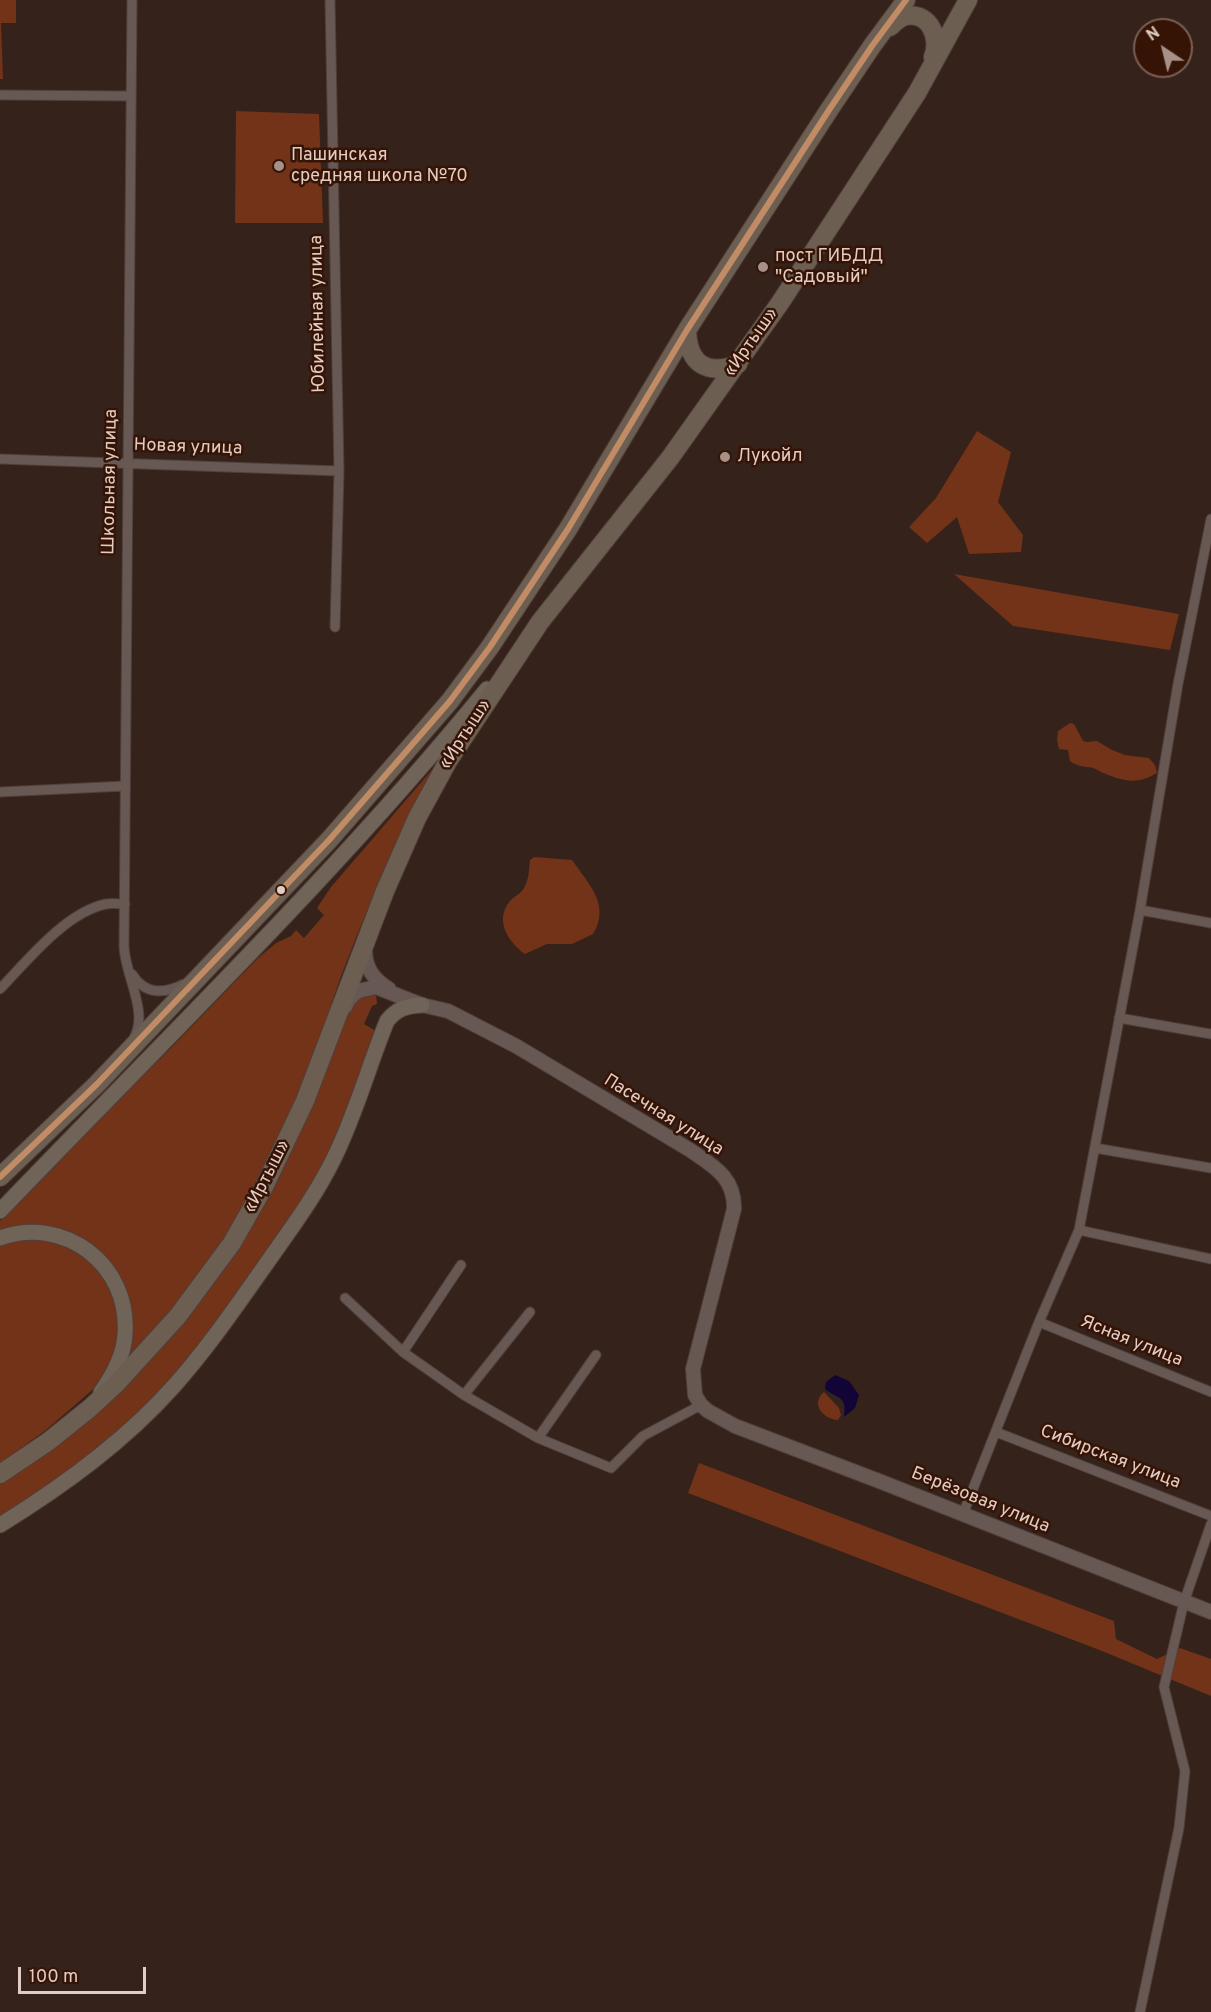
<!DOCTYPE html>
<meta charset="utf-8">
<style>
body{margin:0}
#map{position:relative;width:1211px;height:2012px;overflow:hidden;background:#35221b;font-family:Overpass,sans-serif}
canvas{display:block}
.north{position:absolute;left:1133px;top:18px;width:60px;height:60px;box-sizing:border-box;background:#351406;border:2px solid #7b5e52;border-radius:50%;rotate:325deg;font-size:16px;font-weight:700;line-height:24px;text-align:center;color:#e3ccc3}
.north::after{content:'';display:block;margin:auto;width:21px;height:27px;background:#a69088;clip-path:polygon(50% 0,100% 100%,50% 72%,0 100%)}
.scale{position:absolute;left:18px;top:1967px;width:128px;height:27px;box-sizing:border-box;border:3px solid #e3ccc3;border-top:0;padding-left:8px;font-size:18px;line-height:21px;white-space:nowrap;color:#e3ccc3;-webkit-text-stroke:4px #351406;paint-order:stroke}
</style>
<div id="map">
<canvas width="1211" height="2012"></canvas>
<div class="north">N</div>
<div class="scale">100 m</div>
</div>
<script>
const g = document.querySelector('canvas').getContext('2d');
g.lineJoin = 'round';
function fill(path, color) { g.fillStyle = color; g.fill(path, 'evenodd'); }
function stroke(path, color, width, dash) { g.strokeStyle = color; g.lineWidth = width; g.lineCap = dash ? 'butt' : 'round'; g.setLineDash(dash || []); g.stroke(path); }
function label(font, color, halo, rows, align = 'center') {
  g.font = font + ' Overpass,sans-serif'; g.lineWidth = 5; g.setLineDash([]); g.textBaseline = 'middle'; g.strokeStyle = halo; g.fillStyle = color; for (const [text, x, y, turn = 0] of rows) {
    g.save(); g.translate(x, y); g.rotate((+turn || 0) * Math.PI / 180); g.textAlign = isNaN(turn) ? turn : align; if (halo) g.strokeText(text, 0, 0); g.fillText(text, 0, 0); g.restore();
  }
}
fill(new Path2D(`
 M0,0H16V23H1L3,79H0Z
 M236,111L319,114L323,223H235Z
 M977,431L1011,452L998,502L1023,535L1021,552L969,554L957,517L927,543L909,527L936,498Z
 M954,574L1179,614L1170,650L1013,626Z
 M1070,723L1074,724L1083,741L1087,742L1097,741L1112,750L1125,755L1149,758L1155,765L1157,773C1139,784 1125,782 1106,774C1101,773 1097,769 1093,768C1083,766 1078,767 1070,761L1068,750L1059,749L1057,740L1058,731Z
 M437,764C403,830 371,897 345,966C333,996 325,1027 314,1056C295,1107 273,1158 247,1205C213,1265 168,1316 124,1368L130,1319L88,1243L0,1232V1221L105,1112L166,1053L258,958L276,943L291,936L296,930L304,938L324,915L317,908L331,887Z
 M534,857L572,860C588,883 611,905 593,934L572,944H547L525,954C508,942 494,920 510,901C514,896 521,894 524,888C529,880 529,869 530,860Z
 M376,994L377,1004L372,1006L364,1024L376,1031L330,1155L315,1183C258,1263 206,1349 135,1418C94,1457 47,1487 0,1519V1483L15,1474L197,1303L350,1007L361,996Z
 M43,1239L78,1251L99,1267L119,1305V1340L111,1365L97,1386L46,1430L0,1463V1244L13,1240Z
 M824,1392L839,1408L841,1415L838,1420C823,1419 810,1404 824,1392Z
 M699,1463L1114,1621L1116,1639L1157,1659L1180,1648L1211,1659V1696L1102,1651L688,1493Z`), '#723318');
fill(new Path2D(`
 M835,1375L849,1381L859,1395L855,1408L844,1417C847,1395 839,1400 825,1389L826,1382Z`), '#120436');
const street = new Path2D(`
 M132,0L124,946C125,976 149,1012 134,1038
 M330,0L339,471L335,627
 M0,95L131,96
 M0,459L339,471
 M0,792L125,786
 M1140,910L1211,923
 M132,974C145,995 164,994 184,984
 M0,989C27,961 66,912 106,904C112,903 119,904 125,904
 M1119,1018L1211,1034
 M1095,1148L1211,1168
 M1079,1230L1211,1259
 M345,1298L403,1352L464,1395L538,1438L611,1468L643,1436L701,1405
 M1039,1322L1211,1392
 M403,1352L461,1265
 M464,1395L530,1312
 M996,1432L1211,1516
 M538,1438L596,1355
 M963,1514L1039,1322L1079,1230L1140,910L1178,684L1211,519
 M1140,2012L1179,1828L1185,1771L1164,1687L1184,1602L1211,1524`);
const secondary = new Path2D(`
 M365,949C365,968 373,979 389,989
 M345,1007L349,999L358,991L376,987L422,1005L448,1011L516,1046L690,1150C713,1166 735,1177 734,1209L693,1369L695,1395L701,1405L708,1411L735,1426L879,1481L1211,1612`);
const primary = new Path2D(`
 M0,1211C165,1039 337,873 487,689
 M0,1238C65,1215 130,1265 125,1334C124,1356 113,1375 101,1392
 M0,1525C63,1486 124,1442 173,1387C207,1349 235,1308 264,1267C289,1231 316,1196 335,1156C356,1113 369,1065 387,1021C397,1008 407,1006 422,1005`);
const highway = new Path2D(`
 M890,27C894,23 900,17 906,16C931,12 940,39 933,57
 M687,330C688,364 707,376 738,364
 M0,1177L97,1084L330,839L450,701L490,647L568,529L687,330L829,110L872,46L906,0
 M0,1474L49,1441L90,1408L116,1384L178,1316L232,1243L265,1185L305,1101L385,891L417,818L448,761L540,622L670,458L780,303L917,93L968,0`);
stroke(street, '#503f3a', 11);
stroke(secondary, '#503f3a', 16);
stroke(primary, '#503f3a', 17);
stroke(highway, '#503f3a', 20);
stroke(street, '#675853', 9);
stroke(secondary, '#675853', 14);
stroke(primary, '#706358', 15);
stroke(highway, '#6c5f52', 18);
stroke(new Path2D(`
 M0,1177L97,1084L330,839L450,701L490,647L568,529L687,330L829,110L872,46L906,0`), '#c18c65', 6);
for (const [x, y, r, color] of [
 [279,166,6,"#a69088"],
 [763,267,6,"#a69088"],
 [725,457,6,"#a69088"],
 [281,890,5,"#e3ccc3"]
]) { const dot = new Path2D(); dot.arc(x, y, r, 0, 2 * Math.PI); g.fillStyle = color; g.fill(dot); stroke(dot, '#351406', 2); }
label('18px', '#e3ccc3', '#351406', [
 ["Пашинская",291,156],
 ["средняя школа №70",291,177],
 ["пост ГИБДД",775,257],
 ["\"Садовый\"",775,278],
 ["Лукойл",737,457]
], 'left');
label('18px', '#e3ccc3', '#351406', [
 ["Юбилейная улица",319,314,-91],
 ["«Иртыш»",752,343,-55],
 ["Новая улица",188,448,2],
 ["Школьная улица",111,482,-89],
 ["«Иртыш»",466,735,-57],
 ["Пасечная улица",663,1116,32],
 ["«Иртыш»",268,1177,-63],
 ["Ясная улица",1131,1342,22],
 ["Сибирская улица",1110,1458,21],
 ["Берёзовая улица",980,1501,22]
]);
</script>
